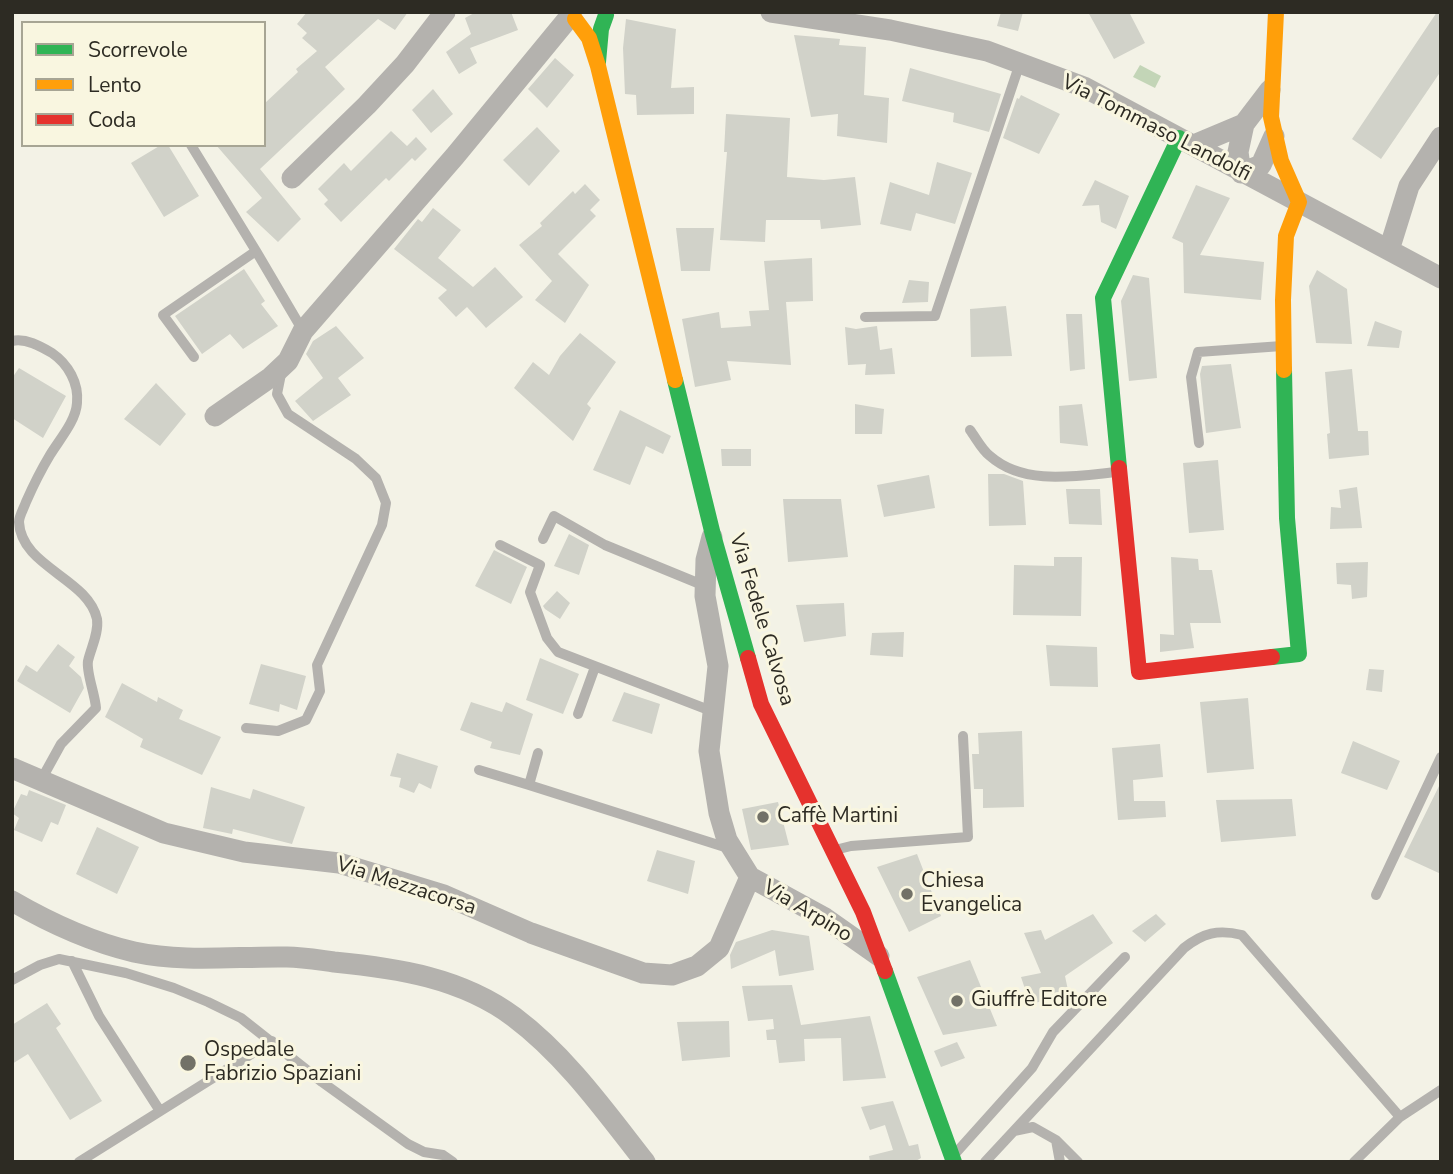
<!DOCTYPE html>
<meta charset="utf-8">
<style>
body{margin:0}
#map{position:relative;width:1453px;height:1174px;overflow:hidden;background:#f3f2e6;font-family:"Nunito Sans",sans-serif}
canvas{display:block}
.frame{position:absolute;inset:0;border:14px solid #2d2b23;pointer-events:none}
.legend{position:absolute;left:21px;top:21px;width:245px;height:126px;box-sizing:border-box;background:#f9f6e0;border:2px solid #a7a594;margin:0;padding:9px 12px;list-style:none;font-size:21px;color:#2d2b23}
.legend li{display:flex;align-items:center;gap:14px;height:35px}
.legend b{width:35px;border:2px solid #a7a594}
</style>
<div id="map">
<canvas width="1453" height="1174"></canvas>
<div class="frame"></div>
<ul class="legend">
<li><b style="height:9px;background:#30b455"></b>Scorrevole</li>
<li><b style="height:9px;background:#ff9f0a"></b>Lento</li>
<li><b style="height:9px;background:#e5322d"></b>Coda</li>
</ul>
</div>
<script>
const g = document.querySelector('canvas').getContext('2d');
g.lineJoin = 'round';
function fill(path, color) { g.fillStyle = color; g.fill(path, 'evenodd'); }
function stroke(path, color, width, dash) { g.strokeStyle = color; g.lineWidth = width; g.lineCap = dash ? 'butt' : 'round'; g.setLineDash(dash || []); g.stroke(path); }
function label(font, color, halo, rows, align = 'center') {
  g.font = font + ' "Nunito Sans",sans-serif'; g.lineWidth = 6; g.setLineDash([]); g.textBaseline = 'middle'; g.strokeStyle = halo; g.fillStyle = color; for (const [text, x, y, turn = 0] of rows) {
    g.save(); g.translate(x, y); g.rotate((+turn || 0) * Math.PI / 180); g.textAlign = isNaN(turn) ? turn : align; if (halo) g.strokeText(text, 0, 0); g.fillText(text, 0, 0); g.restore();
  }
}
fill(new Path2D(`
 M1140,65L1161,76L1155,88L1133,77Z`), '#c3d5b7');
fill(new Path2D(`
 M307,12H408L395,30L378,19L325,67L345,89L260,169L301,219L278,242L246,212L262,198L216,145H264V104L298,72L296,69L317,51L302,38L307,33L297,24Z
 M476,12H511L518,30L470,48L477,63L459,74L446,52L471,34L465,18Z
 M1001,12H1023L1018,31L997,26Z
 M1088,12H1129L1145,43L1114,59Z
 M1437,12H1441V71L1381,159L1352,139Z
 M626,19L676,29L671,88L694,87V114L637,115L636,95L625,94L623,48Z
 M794,35L840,39L839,45L866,47L864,95L889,98L887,143L837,136L838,114L811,117Z
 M555,58L574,75L547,108L528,89Z
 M910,68L1001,94L989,132L953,122L954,113L902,101Z
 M433,89L453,114L431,133L412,110Z
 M1021,95L1060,114L1039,154L1003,138L1017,98L1019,99Z
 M726,114L790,118L787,177L824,180L855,177L861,225L821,229L820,220H766L765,242L720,240L727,152H724Z
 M537,127L560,151L529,186L503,160Z
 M391,131L407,146L416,137L427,149L415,161L412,158L389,181L386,178L341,222L324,204L328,200L318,189L344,163L351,171Z
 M161,145H168L199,196L164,217L131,163Z
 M937,162L972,173L955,224L916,213L911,231L880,224L890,182L929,195Z
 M1095,180L1129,196L1116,229L1101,222L1099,205L1082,206Z
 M585,184L600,200L590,210L596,216L558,254L589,285L565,323L535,300L552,281L519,245L542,226L540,223L573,191L575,194Z
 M1196,185L1230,198L1200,255L1264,262L1261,300L1184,293L1183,243L1172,238Z
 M433,208L461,230L438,258L473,287L495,267L523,297L486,328L467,307L456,317L438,298L447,290L394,249L418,219L422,222Z
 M676,228H714L710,271H681Z
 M812,258L813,301L786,302L791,365L727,361L731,380L695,387L682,319L719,312L721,328L751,326L749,311L769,310L764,261Z
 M244,269L265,301L261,304L278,326L243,349L230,334L202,354L175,316Z
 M1317,270L1347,289L1352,344L1316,343L1309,286Z
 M1133,275L1149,278L1157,378L1129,381L1121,301Z
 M909,280L929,282L928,302L902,303Z
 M1006,306L1012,356L971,357L970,309Z
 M1066,314H1082L1085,369L1070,371Z
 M1375,321L1402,331L1399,348L1367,346Z
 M336,326L364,358L338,378L351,395L313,421L295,401L323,378L306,354L313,341Z
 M877,326L880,350L892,348L895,374L865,375L866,364L848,365L845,327L856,329Z
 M580,333L616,362L587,404L591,408L573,441L514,388L533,362L549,375L560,356Z
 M1231,364L1241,428L1206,433L1200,374L1202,366Z
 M19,368L66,396L43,438L12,418V378Z
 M1352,369L1358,431H1368L1369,455L1329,459L1327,434L1330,433L1325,372Z
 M156,383L186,414L160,446L124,419Z
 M855,404L884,409L882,434H855Z
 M1082,404L1088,446L1060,443L1059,406Z
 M620,410L671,436L663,454L646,446L630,485L593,470Z
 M721,449H751V466H722Z
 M1218,460L1224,530L1189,533L1183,463Z
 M988,474H1004L1023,481L1026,525L989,526Z
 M929,475L935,508L884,517L877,485Z
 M1357,487L1362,528L1330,529L1331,507L1341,508L1339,490Z
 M1066,489H1100L1102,525L1069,524Z
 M783,499H841L848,557L788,562Z
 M569,534L589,545L579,575L554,566Z
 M494,550L527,567L511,604L475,586Z
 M1054,557H1082L1081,616L1013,615L1014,565L1054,566Z
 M1171,557L1198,559L1199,570H1212L1221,623H1190L1194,648L1160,652V634L1174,635Z
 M1368,562L1367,597L1352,599L1351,585L1337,584L1336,563Z
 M557,591L570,603L560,619L545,609L543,606Z
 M844,603L846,636L804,642L796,605Z
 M904,632L903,657L870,655L872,633Z
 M58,644L75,657L69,666L81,677L84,688L70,713L17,681L26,665L37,672Z
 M1046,645L1097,647L1098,687L1050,686Z
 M540,658L579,674L563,714L526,700Z
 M261,664L306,676L297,710L280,704L279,712L249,704Z
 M1369,669L1384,670L1382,692L1366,690Z
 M122,683L157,702L158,697L183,710L179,719L221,737L202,775L140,747L143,739L105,717Z
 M624,692L660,704L652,734L612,721Z
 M1248,698L1254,769L1207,773L1200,702Z
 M471,702L502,712L506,702L533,714L520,755L490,748L492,742L460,730Z
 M1022,731L1024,807L983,808V789H974L972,754H979L978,733Z
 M1353,741L1400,761L1387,790L1341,773Z
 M1160,744L1163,777L1133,780L1134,801H1165L1166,817L1118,820L1112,748Z
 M397,753L438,766L431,789L419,783L414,793L399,787L401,778L390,776Z
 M1441,782V874L1404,857Z
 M211,787L250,799L253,789L305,807L292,844L233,829L232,834L203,828Z
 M29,790L66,805L58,825L51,822L42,842L14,830L19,818L12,813L21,794L27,796Z
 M1292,799L1296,836L1221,842L1216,800Z
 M778,802L789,845L751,850L742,809Z
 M97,827L139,847L117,894L76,874Z
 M657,850L695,861L688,894L647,881Z
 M917,854L941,916L909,932L877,867Z
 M1093,914L1113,943L1065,976L1069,995L1030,1004L1021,977L1041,973L1024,933L1041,930L1045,940Z
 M1156,914L1166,924L1145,942L1132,931Z
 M772,930L809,936L814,970L779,976L775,950L731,969L730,955L736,942Z
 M970,960L997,1026L943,1035L917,977Z
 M792,985L801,1025L870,1016L886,1078L843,1081L841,1038L804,1039L805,1061L779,1063L776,1040H767L766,1030L774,1029L773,1019L748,1021L742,986Z
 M47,1003L61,1024L56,1028L102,1101L70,1120L28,1054L12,1064V1025Z
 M729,1021L730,1057L682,1061L677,1022Z
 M957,1042L965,1058L941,1067L934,1051Z
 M893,1101L909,1146L918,1144L921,1158L914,1162H870L869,1156L893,1150L885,1125L870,1130L861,1107Z`), '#d1d2c9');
stroke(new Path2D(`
 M191,145L256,251
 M865,317L935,316L1020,63
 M12,341C26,338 40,346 52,353C68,364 79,383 77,403C76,421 59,440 50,455C41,470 33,486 26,502C24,508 19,516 19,522C21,567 88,578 97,619C99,633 91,648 88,661C86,672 95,694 96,708L61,744L40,782
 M194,357L163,315L256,251L303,331
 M970,430C976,438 982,450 990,456C1024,486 1076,476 1117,472
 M1199,443L1191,377L1198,352L1282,346
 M543,539L554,516L605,545L705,586
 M500,545L540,565L530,592L547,638L558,652L714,712
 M578,714L595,667
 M246,728L278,731L306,720L320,691L317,665L382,525L386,503L376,478L356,459L288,414L277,394L282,369
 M538,753L529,785L731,849
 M479,770L529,785
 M835,850L851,846L968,837L963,736
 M1376,895L1441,757
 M72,961L99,1016L160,1111
 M12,980L40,965L59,959L126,973L174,988L208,1002L241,1018L322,1082L408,1144L424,1152L443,1155L453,1162
 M1014,1131L1033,1127L1056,1140L1078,1162
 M1056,1140L1060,1162
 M954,1155L1032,1068L1053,1032L1125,957
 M79,1162L272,1041
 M985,1162L1184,948C1203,933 1218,929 1242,935L1400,1117
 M1354,1162L1400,1117L1441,1090`), '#b4b2ae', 10);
stroke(new Path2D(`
 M771,12L890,30L987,51L1084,87L1441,278
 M1244,124L1238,152L1241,173L1261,165L1274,136
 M1194,145L1244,124L1270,90
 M292,178L367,105L405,64L445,12
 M1389,250L1409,186L1441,137
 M215,416L271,377L288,361L303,331L455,156L571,15
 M712,537L706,560L705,596L718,666L709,751L719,813L727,840L750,877L825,918L879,956
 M12,768L164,833L244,852L339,863L444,895L531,933L643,973L672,975L697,966L719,948L750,877
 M12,901C50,923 91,942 134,952C185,963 236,956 287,957C302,957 319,960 334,962C397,968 462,978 514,1017C566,1056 605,1111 645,1162`), '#b4b2ae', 21);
stroke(new Path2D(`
 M598,62L601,29L606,15
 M675,380L713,535L748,658
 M1119,468L1103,298L1179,138
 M1272,657L1299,654L1287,518L1284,370
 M885,971L954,1162`), '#30b455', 16);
stroke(new Path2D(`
 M1276,12L1271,117L1281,161L1299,202L1286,236L1283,300L1284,370
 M575,19L589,38L598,66L675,380`), '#ff9f0a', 16);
stroke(new Path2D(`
 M1119,468L1139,672L1272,657
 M748,658L761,704L863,912L885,971`), '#e5322d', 16);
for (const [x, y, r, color] of [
 [763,817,7,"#727167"],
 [907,894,7,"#727167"],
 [957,1001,7,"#727167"],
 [188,1063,9,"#727167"]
]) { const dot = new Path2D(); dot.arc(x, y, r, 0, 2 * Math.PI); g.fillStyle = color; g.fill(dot); stroke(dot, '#f9f6e0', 2.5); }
label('21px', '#2d2b23', '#f9f6e0', [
 ["Via Tommaso Landolfi",1156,129,27],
 ["Via Fedele Calvosa",761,620,73],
 ["Via Mezzacorsa",406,887,18],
 ["Via Arpino",807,912,31]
]);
label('21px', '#2d2b23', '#f9f6e0', [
 ["Caffè Martini",777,817],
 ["Chiesa",921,882],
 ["Evangelica",921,906],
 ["Giuffrè Editore",971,1001],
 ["Ospedale",204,1051],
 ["Fabrizio Spaziani",204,1075]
], 'left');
</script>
